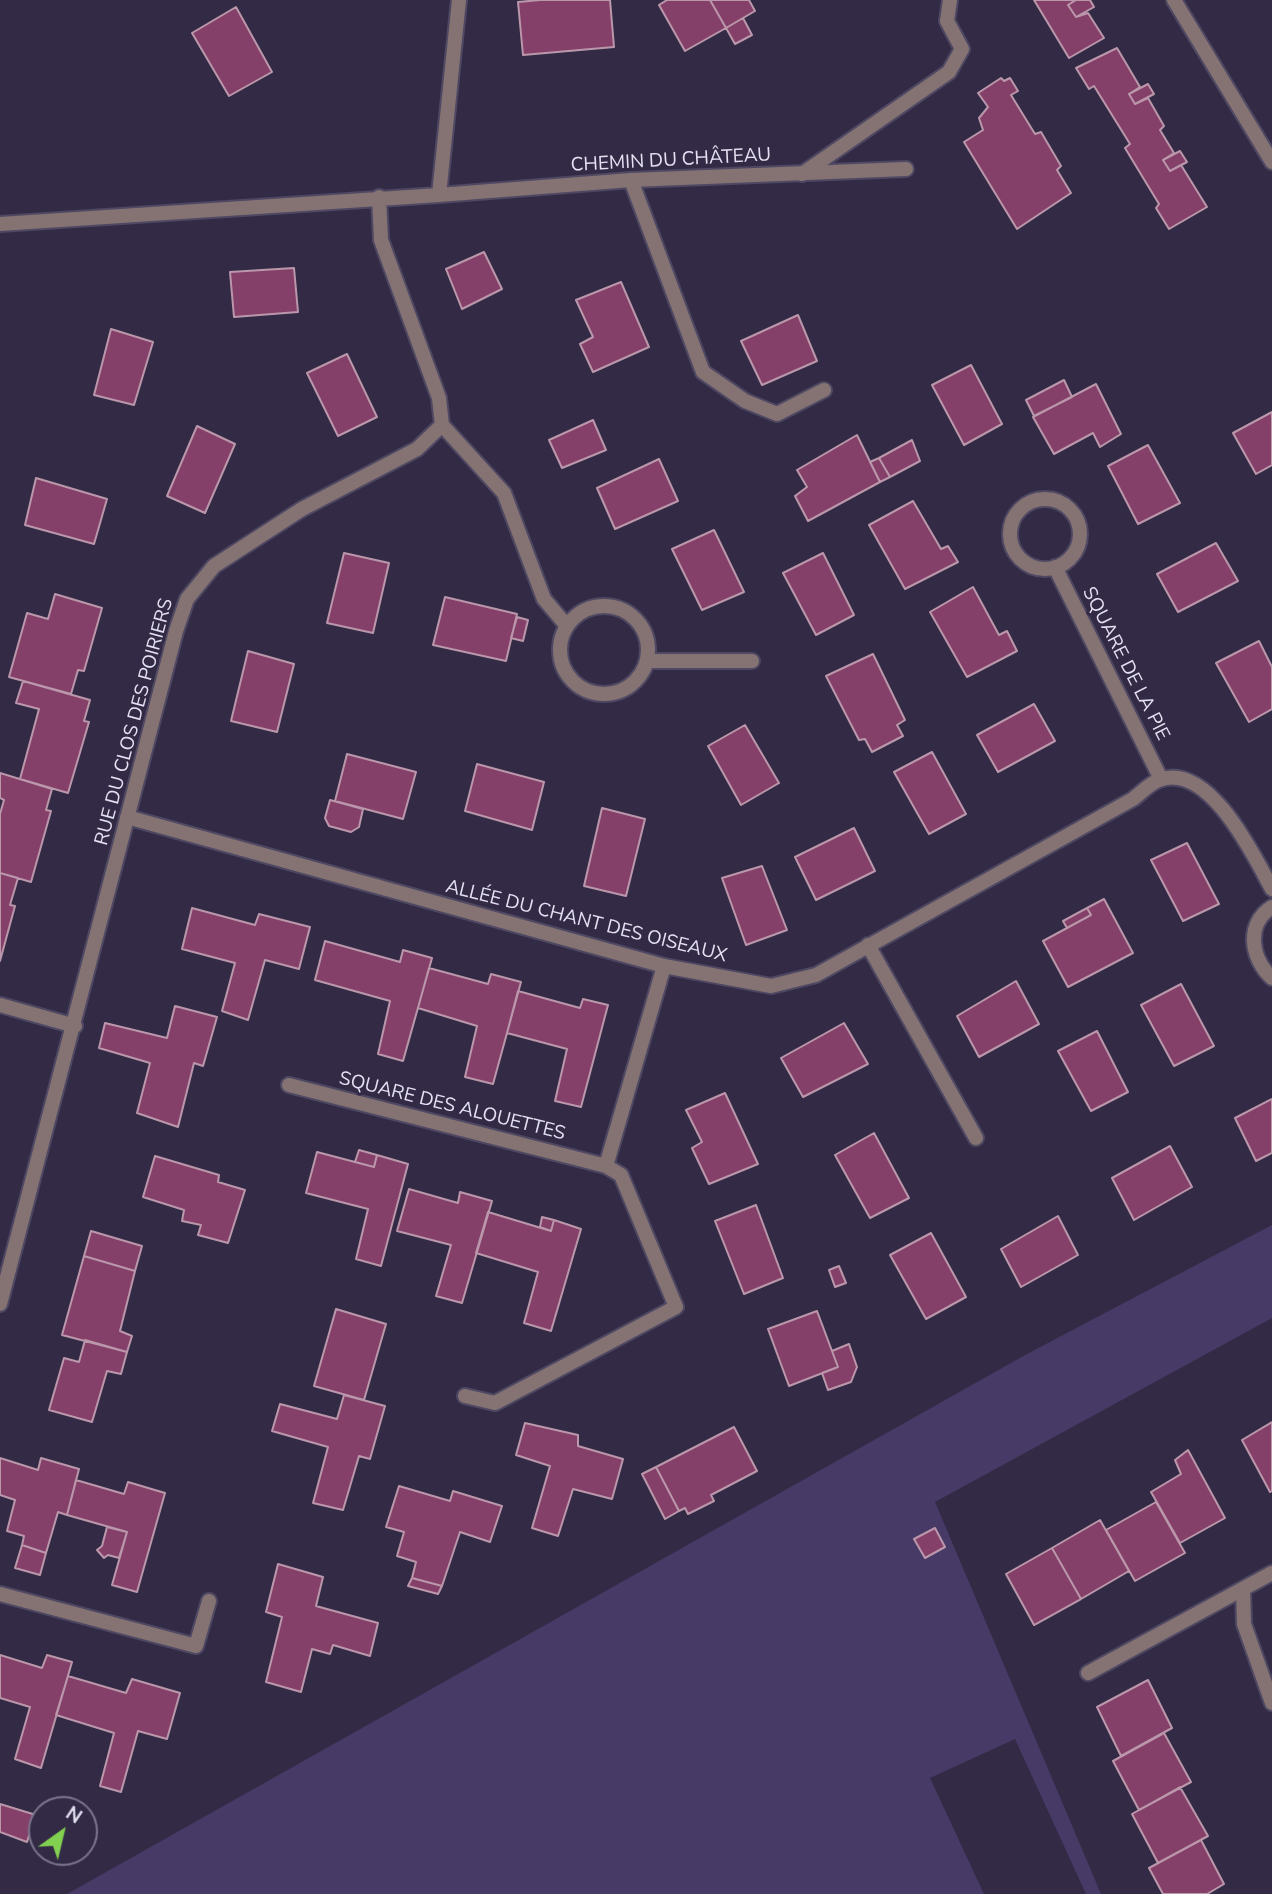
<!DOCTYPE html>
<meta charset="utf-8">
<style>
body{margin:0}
#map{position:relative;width:1272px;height:1894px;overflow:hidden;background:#332b46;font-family:"Nunito Sans",sans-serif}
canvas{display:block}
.north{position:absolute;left:28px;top:1796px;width:70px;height:70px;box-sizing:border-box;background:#332b46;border:2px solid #7a748b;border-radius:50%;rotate:34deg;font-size:19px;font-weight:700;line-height:28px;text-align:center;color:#e5e1f3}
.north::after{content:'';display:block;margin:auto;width:24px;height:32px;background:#82d04f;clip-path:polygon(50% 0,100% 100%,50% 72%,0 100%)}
</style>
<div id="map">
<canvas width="1272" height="1894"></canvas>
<div class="north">N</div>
</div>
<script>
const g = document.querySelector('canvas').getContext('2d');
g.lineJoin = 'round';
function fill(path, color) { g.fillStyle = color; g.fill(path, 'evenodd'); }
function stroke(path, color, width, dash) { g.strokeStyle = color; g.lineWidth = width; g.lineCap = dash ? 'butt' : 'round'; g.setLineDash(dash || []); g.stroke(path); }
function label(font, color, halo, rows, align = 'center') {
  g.font = font + ' "Nunito Sans",sans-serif'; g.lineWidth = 6; g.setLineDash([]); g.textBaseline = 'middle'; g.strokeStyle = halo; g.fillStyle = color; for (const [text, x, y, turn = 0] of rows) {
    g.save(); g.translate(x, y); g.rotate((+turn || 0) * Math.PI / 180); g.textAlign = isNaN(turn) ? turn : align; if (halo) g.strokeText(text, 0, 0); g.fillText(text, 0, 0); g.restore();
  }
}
fill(new Path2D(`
 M1272,1225V1318L935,1502L1101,1894H1086L1015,1739L930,1778L984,1894H67L1027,1354Z`), '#473a66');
const building = new Path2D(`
 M540,0H610L614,47L523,55L518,2Z
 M667,0H710L726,28L685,51L659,5Z
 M710,0H749L755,11L726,28Z
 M1034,0H1076L1068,5L1076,17L1088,13L1104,38L1069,58Z
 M1076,0H1090L1094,7L1076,17L1068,5Z
 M236,7L272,72L229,96L192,33Z
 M743,18L752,35L735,44L726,28Z
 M1117,48L1140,87L1129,94L1135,104L1148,98L1164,126L1160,130L1174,153L1163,160L1170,171L1181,165L1207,207L1169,229L1156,208L1159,204L1125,148L1130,144L1094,86L1089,89L1076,68Z
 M1001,78L1004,81L1010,78L1018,91L1011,95L1035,134L1041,132L1061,166L1057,170L1071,193L1017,229L964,142L983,130L979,118L988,107L978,93Z
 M1148,84L1154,94L1135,104L1129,94Z
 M1180,151L1187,162L1170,171L1163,160Z
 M484,252L502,289L462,309L446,269Z
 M294,268L298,312L234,317L230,272Z
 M621,282L649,347L593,372L580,344L593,337L576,300Z
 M798,315L817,361L762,385L741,341Z
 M111,329L153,342L134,405L94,395Z
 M347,354L377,417L338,436L307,373Z
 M971,365L1002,424L964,445L932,385Z
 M1064,380L1072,397L1034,416L1026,400Z
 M1096,384L1121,434L1100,447L1093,433L1054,454L1033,417Z
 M1272,412V465L1256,474L1233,433Z
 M593,420L606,450L562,468L549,440Z
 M197,426L235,444L205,513L167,496Z
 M857,435L880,482L808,521L795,496L807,487L797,470Z
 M912,440L920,461L890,477L879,458Z
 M1148,445L1180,503L1138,524L1108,466Z
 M879,458L890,477L880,482L870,462Z
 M659,459L678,501L615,529L597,488Z
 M36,478L107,499L94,544L25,525Z
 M913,501L941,549L948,546L958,562L905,589L869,525Z
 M714,530L744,592L702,610L672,549Z
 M1216,543L1238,581L1178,612L1157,574Z
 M344,553L389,563L373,633L327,623Z
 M823,553L854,615L816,635L783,573Z
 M973,587L999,635L1007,631L1017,651L967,677L930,612Z
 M55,594L102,608L84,671L78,670L71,694L9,677L27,613L48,619Z
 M445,597L517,614L506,661L433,645Z
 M517,617L528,620L523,641L511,638Z
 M1259,641L1272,667V709L1249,722L1216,663Z
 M248,651L294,664L277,732L231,721Z
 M873,654L905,720L897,725L903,736L872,752L865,739L859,740L826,676Z
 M23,681L90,700L84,721L89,722L68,793L20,779L39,709L16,703Z
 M1034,704L1055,741L998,772L977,735Z
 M745,725L779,783L741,805L708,746Z
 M932,752L966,814L929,834L894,772Z
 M347,754L416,772L403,819L335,801Z
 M477,764L544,782L532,830L465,811Z
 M0,773L52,789L46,810L51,811L31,882L0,873V814L4,800L0,798Z
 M330,800L363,809L359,827L351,832L329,826L325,818Z
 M602,808L645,819L626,896L584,886Z
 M854,828L875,871L816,900L795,857Z
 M1187,843L1219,904L1183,921L1151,860Z
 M762,866L787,930L746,945L722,878Z
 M0,873L18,878L10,905L15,906L0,961Z
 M1104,899L1133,953L1068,987L1043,941L1091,915L1087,908Z
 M192,908L255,925L259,914L310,927L299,969L265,960L248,1020L222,1011L235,963L182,949Z
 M1087,908L1091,915L1067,928L1063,921Z
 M325,941L400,962L403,950L432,958L403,1061L378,1054L390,1001L315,980Z
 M429,968L488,984L491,974L521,982L493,1084L465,1077L477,1026L418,1008Z
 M1016,981L1039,1024L979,1057L957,1016Z
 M1181,984L1214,1046L1174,1066L1141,1005Z
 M518,991L580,1008L583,999L608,1005L581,1107L555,1101L567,1049L507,1033Z
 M175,1006L217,1017L203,1066L194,1063L178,1127L137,1113L150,1063L99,1048L105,1023L167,1038Z
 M844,1023L868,1064L803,1097L781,1058Z
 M1097,1031L1128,1092L1091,1111L1058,1051Z
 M725,1093L758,1164L709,1184L692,1148L702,1142L686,1110Z
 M1272,1099V1153L1256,1161L1235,1118Z
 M874,1133L909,1198L870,1218L835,1155Z
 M1170,1146L1192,1187L1134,1220L1112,1178Z
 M359,1150L377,1155L374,1167L355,1162Z
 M317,1152L374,1167L377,1155L408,1164L381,1266L356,1259L368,1209L306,1193Z
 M155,1156L219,1175L218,1182L245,1190L228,1243L198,1235L201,1225L182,1221L184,1210L143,1197Z
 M409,1189L458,1203L460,1192L492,1201L462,1303L436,1296L451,1245L397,1231Z
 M756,1205L783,1278L744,1294L715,1221Z
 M488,1212L551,1231L554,1220L581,1229L551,1331L524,1323L538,1272L476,1253Z
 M1058,1216L1078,1255L1021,1287L1001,1249Z
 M542,1217L554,1220L551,1231L540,1227Z
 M91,1231L142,1246L135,1271L84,1256Z
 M931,1233L966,1297L926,1319L890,1255Z
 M84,1256L135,1271L120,1331L132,1336L127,1352L62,1335Z
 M839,1266L846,1283L835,1287L829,1270Z
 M336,1309L386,1324L364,1400L314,1386Z
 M817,1311L838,1367L789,1386L768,1329Z
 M85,1340L127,1352L121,1374L107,1371L92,1422L49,1410L64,1358L79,1362Z
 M849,1344L857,1367L851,1382L828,1390L822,1373L838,1367L832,1351Z
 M344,1395L385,1406L370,1459L359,1456L343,1510L313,1503L328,1447L272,1431L280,1404L337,1419Z
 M1272,1422V1491L1270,1492L1242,1440Z
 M525,1423L578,1435V1446L623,1459L612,1499L573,1489L558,1536L532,1528L550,1466L516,1455Z
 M734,1427L757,1471L711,1495L714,1501L688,1514L685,1508L679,1511L656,1467Z
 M1188,1450L1225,1518L1180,1543L1151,1492L1181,1474L1175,1460Z
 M0,1458L38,1470L41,1458L79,1469L67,1515L58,1512L46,1553L22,1545L24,1536L7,1531L15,1500L0,1495Z
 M656,1467L679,1511L665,1519L642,1474Z
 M76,1480L124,1494L128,1482L165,1493L137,1592L112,1585L127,1532L67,1515Z
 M399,1486L450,1501L453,1491L502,1506L490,1542L460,1532L442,1586L412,1578L416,1562L397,1556L404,1532L386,1527Z
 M1156,1502L1185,1553L1135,1581L1106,1530Z
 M1100,1520L1129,1571L1081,1599L1052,1548Z
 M107,1527L127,1532L119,1558L108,1555L104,1558L97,1550L102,1546Z
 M935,1528L945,1547L925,1558L914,1539Z
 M22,1545L46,1553L40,1575L15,1568Z
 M1052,1548L1081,1599L1034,1625L1006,1574Z
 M278,1564L323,1577L316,1606L378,1623L370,1656L333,1645L330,1654L312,1649L301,1692L266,1682L282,1617L266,1612Z
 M412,1578L442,1586L438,1594L408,1586Z
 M0,1655L42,1668L47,1655L72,1662L41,1768L15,1759L30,1707L0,1698Z
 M68,1676L126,1693L132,1679L180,1693L167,1739L138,1731L121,1792L100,1786L114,1733L56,1715Z
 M1148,1680L1172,1728L1121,1756L1097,1707Z
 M1164,1733L1191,1782L1139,1810L1113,1761Z
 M1180,1787L1208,1836L1158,1863L1132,1814Z
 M0,1804L36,1815L27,1842L0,1832Z
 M1201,1840L1224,1884L1207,1894H1163L1149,1868Z`);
fill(building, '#85406a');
stroke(building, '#bb97ab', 2);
const service = new Path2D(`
 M802,174L949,72L962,49L947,21L950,0
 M631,180L703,372L745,401L777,414L824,390`);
const minor = new Path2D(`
 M1174,0L1272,162
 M439,195L631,180L906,169
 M0,224L439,195L459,0
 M442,425L504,493L544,599L567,626
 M1010 534a35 35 0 1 1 70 0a35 35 0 1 1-70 0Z
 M1055,567L1161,779
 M560 650a44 44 0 1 1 88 0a44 44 0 1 1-88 0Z
 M647,661H752
 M127,817L664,966L771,986L816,975L1133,799C1141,793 1149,784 1159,780C1209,761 1254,856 1272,889
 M1272,907C1245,924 1251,959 1272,978
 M868,945L976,1138
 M0,1005L75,1026
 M289,1085L606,1166L621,1175L676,1307L495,1403L465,1396
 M606,1166L664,966
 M0,1304L176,631L187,599L214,566L302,509L417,449L442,425L439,398L381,240L379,197
 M1243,1589L1244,1624L1272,1703
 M0,1594L196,1646L209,1601
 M1088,1673L1272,1573`);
stroke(service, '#4f4862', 18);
stroke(minor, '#4f4862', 18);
stroke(service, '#857374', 14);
stroke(minor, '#857374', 14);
label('19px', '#e5e1f3', '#332b46', [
 ["CHEMIN DU CHÂTEAU",671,161,-3],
 ["SQUARE DE LA PIE",1125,664,63],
 ["RUE DU CLOS DES POIRIERS",135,722,-75],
 ["ALLÉE DU CHANT DES OISEAUX",586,922,14],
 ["SQUARE DES ALOUETTES",452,1107,14]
]);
</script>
